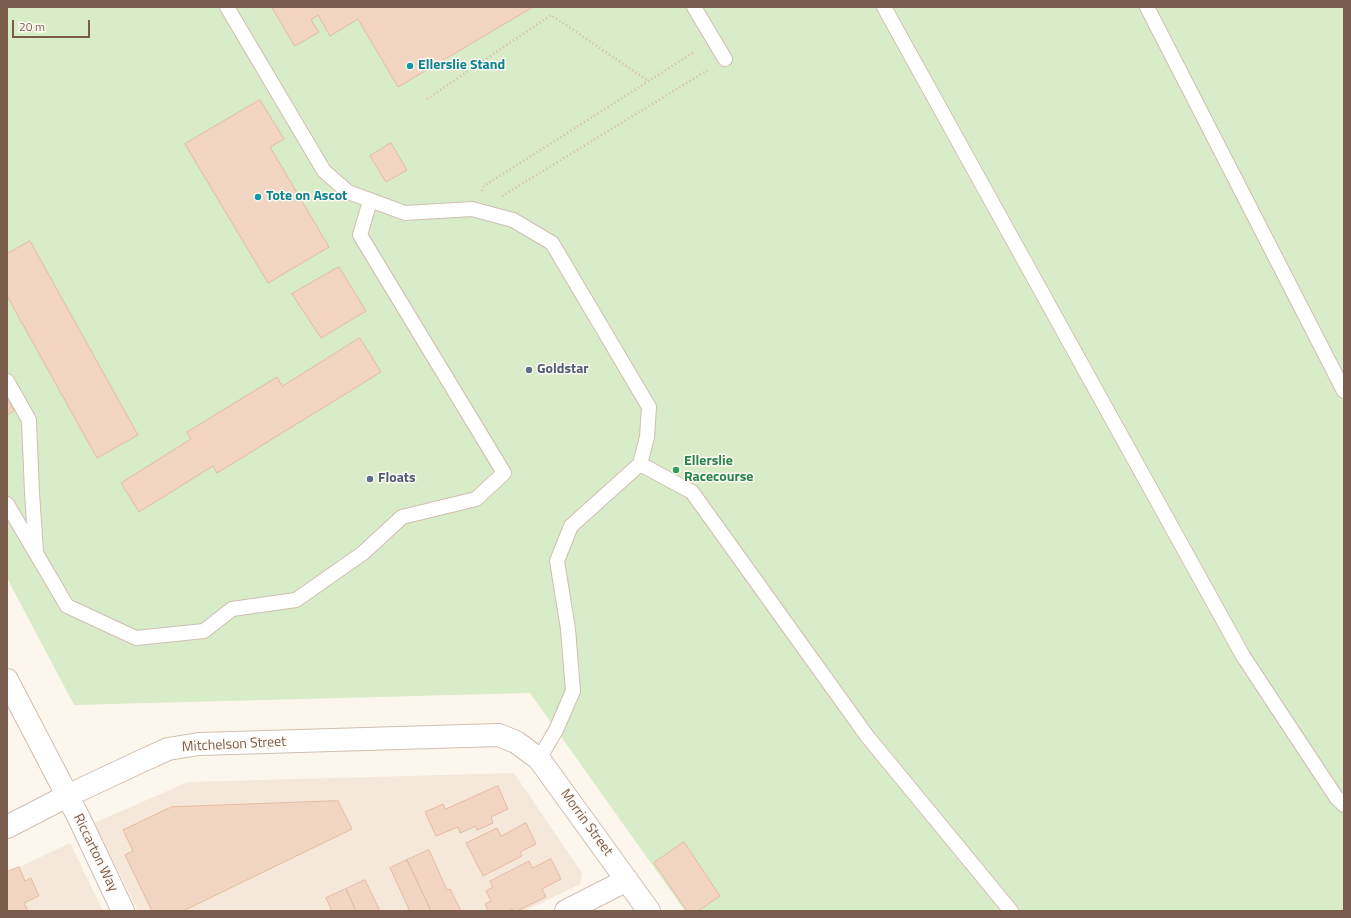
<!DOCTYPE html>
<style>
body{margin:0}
#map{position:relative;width:1351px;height:918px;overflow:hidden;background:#fdf6ec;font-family:"Titillium Web",sans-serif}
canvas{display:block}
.frame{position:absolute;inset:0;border:8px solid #7a5c4d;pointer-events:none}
.scale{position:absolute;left:12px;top:20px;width:78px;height:18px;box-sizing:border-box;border:2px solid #7a5c4d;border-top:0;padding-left:5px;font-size:12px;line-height:14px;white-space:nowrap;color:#7a5c4d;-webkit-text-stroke:3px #fffaf3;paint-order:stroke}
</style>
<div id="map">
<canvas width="1351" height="918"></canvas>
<div class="frame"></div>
<div class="scale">20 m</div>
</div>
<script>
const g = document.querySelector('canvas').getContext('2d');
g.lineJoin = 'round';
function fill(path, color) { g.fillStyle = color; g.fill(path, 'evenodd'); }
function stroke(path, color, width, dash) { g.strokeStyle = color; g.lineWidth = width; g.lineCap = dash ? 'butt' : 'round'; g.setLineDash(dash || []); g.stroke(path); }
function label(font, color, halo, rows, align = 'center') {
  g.font = font + ' "Titillium Web",sans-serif'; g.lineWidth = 3; g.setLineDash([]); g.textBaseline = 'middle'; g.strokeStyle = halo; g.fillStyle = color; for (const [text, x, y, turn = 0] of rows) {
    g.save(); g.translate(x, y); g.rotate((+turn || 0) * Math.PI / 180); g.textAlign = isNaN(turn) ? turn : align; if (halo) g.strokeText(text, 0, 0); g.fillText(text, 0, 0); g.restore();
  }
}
fill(new Path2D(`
 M514,773L582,873L580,884L525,911H138L94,823L188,782Z
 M70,843L103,911H7V873Z`), '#f5e8da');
fill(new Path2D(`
 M7,7H1344V911H685L530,693L74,705L7,578Z`), '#d8ecc9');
const building = new Path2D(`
 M272,7H533L398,87L358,19L330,36L318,15L311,20L319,32L295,46Z
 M260,100L284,139L270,147L329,247L268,283L185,144Z
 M391,143L407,170L386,182L370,156Z
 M30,241L138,435L97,458L7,296V254Z
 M339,267L366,311L321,338L292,294Z
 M360,338L381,372L217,473L213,466L139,512L121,483L191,439L187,432L277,377L282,386Z
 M7,398L14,411L7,415Z
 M498,786L508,809L491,817L493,823L477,830L476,826L460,833L458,827L436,836L425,812L443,804L445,809Z
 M338,801L352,829L183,911H152L125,855L133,851L123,830L171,807Z
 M526,823L536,844L520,852L522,856L483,876L466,843L497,828L501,836Z
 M684,842L720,896L698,911H687L654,863Z
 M429,850L447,890L450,889L461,911H431L407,860Z
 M551,859L561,879L542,889L546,897L517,911H513L512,909L508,911H488L485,904L491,901L486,891L493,887L490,881L529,861L532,868Z
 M407,860L431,911H406L409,909L390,868Z
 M19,867L25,881L31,878L39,896L24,903L28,911H7V872Z
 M365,880L380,911H356L346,889Z
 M346,889L356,911H332L326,898Z`);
fill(building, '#f3d5c3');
stroke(building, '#e6bba3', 1);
const lane = new Path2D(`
 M227,7L324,171L348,192L405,213L472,209L513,220L552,243L649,407L647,437L640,464L571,526L557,561L568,629L573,691L556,730L539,759
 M694,7L725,59
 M884,7L1243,656L1336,797L1344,805
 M1147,7L1344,391
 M7,381L29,420L32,493L36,551
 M640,464L692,492L867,736L1011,911
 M7,504L67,606L136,638L204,631L232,609L296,600L363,553L402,517L476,499L504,473L360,235L370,201`);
const street = new Path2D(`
 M7,680L79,818L123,911
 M7,827L67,796L146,759L168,749L199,744L499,735L516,742L539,759L649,911
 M566,911L627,880`);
stroke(lane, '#d1beb0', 16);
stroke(street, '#d1beb0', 24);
stroke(new Path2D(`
 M427,99L551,15L647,80
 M482,191L484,186L694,52
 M502,196L708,70`), '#d9b8a5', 2.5, [1, 3]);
stroke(lane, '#fff', 14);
stroke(street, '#fff', 22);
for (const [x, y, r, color] of [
 [410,66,4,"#0f9aa8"],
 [258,197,4,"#0f9aa8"],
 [529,370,4,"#5c6f8a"],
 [676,470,4,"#2e9e5b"],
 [370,479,4,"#5c6f8a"]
]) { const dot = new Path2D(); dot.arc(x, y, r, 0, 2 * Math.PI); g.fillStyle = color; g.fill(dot); stroke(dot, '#fffaf3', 1.5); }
label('bold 14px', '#0d838f', '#fffaf3', [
 ["Ellerslie Stand",418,66],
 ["Tote on Ascot",266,197]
], 'left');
label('bold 14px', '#4e5e75', '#fffaf3', [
 ["Goldstar",537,370],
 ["Floats",378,479]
], 'left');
label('bold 14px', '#27864d', '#fffaf3', [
 ["Ellerslie",684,462],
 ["Racecourse",684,478]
], 'left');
label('14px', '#7a5c4d', '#fffaf3', [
 ["Mitchelson Street",234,745,-3],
 ["Morrin Street",586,823,54],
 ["Riccarton Way",95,853,64]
]);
</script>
